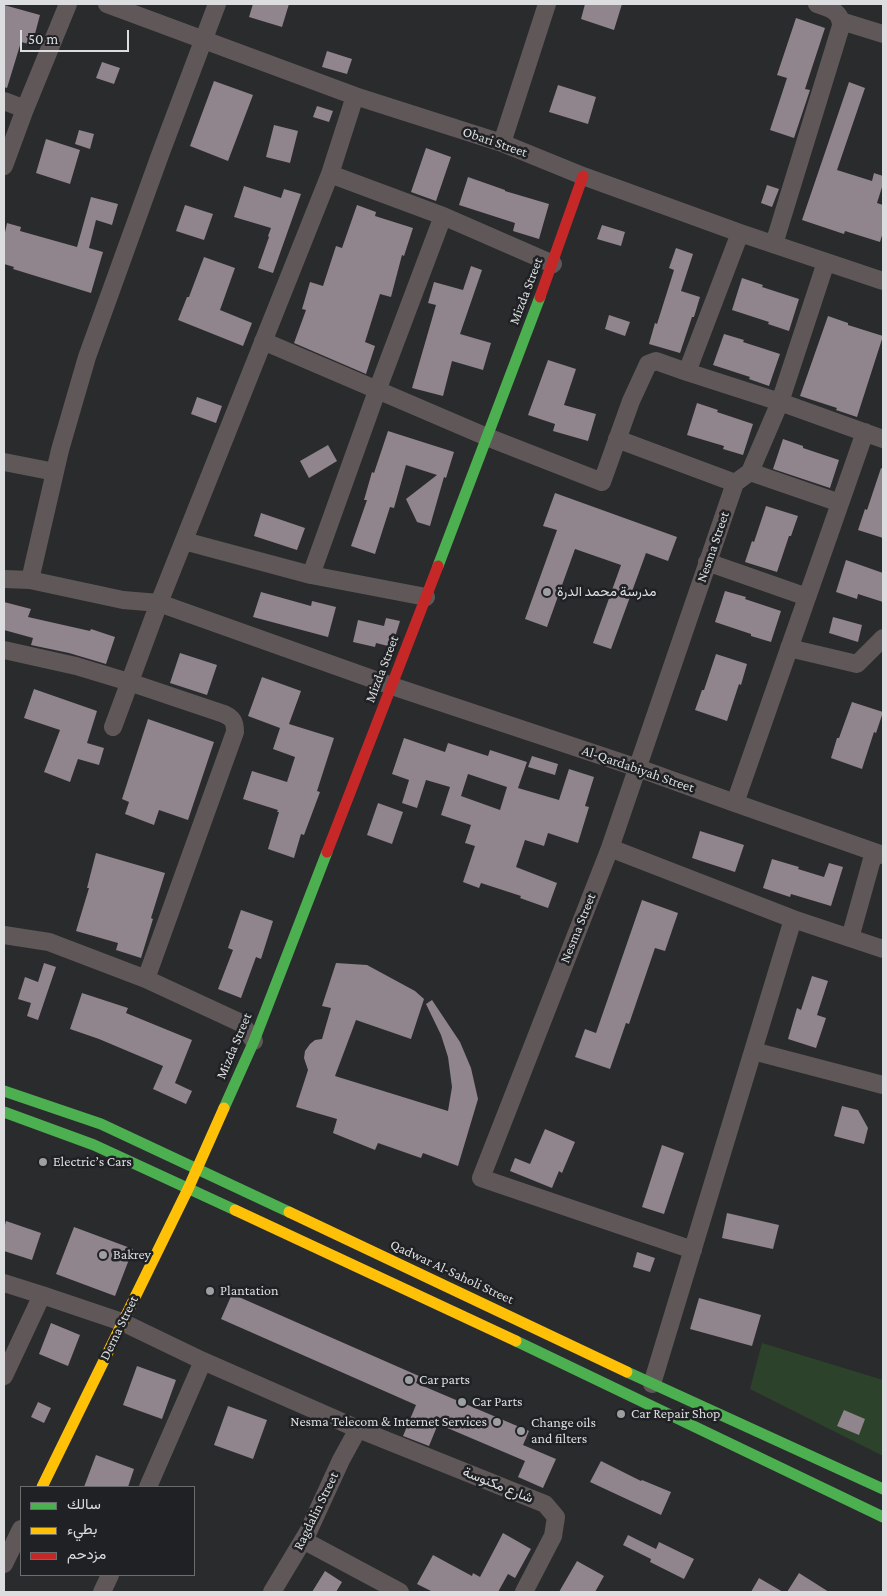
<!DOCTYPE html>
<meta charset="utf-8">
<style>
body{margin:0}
#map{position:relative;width:887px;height:1596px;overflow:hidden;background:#2a2b2d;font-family:"Crimson Pro",Vazirmatn,serif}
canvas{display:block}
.frame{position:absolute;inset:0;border:5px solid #dbddde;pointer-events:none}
.legend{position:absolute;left:20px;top:1486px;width:175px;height:90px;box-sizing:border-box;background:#1f2124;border:1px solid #6a6c6e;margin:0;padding:6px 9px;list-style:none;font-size:15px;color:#dbddde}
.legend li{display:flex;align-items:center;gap:10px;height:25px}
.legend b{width:25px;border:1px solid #6a6c6e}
.scale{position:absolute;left:20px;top:30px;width:109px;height:22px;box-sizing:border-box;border:2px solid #dbddde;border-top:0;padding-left:6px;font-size:15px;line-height:18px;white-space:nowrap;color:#dbddde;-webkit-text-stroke:4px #1f2124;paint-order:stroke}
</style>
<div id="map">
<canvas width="887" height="1596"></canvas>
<div class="frame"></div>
<ul class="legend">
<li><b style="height:6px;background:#4caf50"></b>سالك</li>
<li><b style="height:6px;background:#ffc107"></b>بطيء</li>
<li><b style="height:6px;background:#c62828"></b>مزدحم</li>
</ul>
<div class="scale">50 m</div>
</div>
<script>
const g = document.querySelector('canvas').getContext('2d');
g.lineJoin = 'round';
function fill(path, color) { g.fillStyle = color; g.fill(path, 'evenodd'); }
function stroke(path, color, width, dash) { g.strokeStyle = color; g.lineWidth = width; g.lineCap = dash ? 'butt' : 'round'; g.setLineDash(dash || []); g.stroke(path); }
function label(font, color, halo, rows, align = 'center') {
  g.font = font + ' "Crimson Pro",Vazirmatn,serif'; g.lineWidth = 5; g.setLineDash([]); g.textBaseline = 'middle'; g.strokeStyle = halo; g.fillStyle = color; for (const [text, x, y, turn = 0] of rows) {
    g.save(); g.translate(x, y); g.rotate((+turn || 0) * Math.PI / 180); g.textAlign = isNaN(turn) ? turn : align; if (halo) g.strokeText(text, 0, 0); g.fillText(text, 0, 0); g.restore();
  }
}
fill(new Path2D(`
 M762,1343L883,1380V1456L750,1389Z`), '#2d422a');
fill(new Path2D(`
 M253,4H289L282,27L249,17Z
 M585,4H622L614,30L581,19Z
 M4,5L40,15L32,45L21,42L7,88L4,87Z
 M796,18L825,28L805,89L810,90L794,138L770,130L787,78L777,75Z
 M327,51L352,59L347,74L322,67Z
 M102,62L120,68L114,84L96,78Z
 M214,81L253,95L228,161L190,146Z
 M849,82L865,88L837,170L872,181L874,173L883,176V184L877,203L883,205V232L880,242L845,231L844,234L802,220Z
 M558,85L596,97L588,124L549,112Z
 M317,106L333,111L329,122L313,117Z
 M274,125L298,131L290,163L266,157Z
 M79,130L94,134L90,149L75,144Z
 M46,139L80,150L70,184L36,173Z
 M426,148L451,157L436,201L411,192Z
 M468,177L505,190V191L549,204L539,239L513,231L515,223L459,205Z
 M767,185L779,189L772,207L761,203Z
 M244,186L281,198L284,189L301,194L273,273L258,268L269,237L268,236L271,228L234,217Z
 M91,197L118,204L112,225L96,220L89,248L103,252L91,293L13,269L14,267L4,264V237L7,223L21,227L20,231L77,247Z
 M185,205L213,214L204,240L176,231Z
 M357,205L376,212L375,216L413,228L404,256L402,255L391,297L380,294L365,342L375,346L366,374L294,343L306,310L302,309L310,282L323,286L336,246L342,248Z
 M602,225L625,232L621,246L597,239Z
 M676,248L693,254L681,291L700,297L694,317H692L680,353L649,344L655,323L657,324L674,270L669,268Z
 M204,257L235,268L220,310L252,323L243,346L178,320L187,297H189Z
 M471,266L482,270L460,334L491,343L483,370L452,361L443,396L412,388L436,305L428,303L434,282L463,290Z
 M742,278L763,285L762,287L799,299L789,331L768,324L769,322L732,310Z
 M609,315L630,322L625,336L605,329Z
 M828,316L848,323V325L883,336L857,417L836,410L837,408L800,396Z
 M724,334L744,340L743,342L780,354L769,386L749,379L750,377L713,365Z
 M548,360L576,369L564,405L596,414L588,441L553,431L555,424L528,415Z
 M197,397L222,406L216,423L191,414Z
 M697,403L718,410L717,412L753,424L743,455L723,449L724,446L687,435Z
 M388,431L454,452L446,478L444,477L430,526L417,522L406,499L437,475L406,465L394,508L390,507L375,554L351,546L367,500H364L372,472L374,473Z
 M783,439L803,446V448L839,460L830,488L773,469Z
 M328,445L337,461L309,478L300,461Z
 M881,468L883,469V538L858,530L865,509L867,510Z
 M555,493L677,537L668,561L646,553L611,649L593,643L621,565L575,549L547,627L525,619L557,530L543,526Z
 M766,506L798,516L791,536H789L777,572L745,562L752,541L754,542Z
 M261,513L305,528L297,550L254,536Z
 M846,560L883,573V602L858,594L857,599L836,592Z
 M725,591L746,597L745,599L781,611L771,642L751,636V634L715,622Z
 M261,592L311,606L312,601L336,607L328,637L253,617Z
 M4,602L31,609L28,617L90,631L91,629L115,637L106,664L69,653L31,645L33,638L4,630Z
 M833,617L862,625L858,642L829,633Z
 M386,618L400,621L392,647L376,643L375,647L353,642L358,620L384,626Z
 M180,653L217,665L207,695L170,683Z
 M716,654L747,664L741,685L739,684L727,721L695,710L702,690H704Z
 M262,677L301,691L289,724L334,738L317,791L320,792L304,835L301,834L294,858L268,849L279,812H277L278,810L243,799L252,771L287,782L295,757L273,749L280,728L248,716Z
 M34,689L97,711L87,743L104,748L99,765L78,759L70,782L44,772L60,730L24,718Z
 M852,702L883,712L876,733L874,732L862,769L831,758L837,738H839Z
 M148,719L214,742L188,820L159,810L154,825L125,814L129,802L122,799Z
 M404,738L445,752L448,743L488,756L490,750L527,762L518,788L559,800L569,769L594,777L585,806L589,807L578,843L548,833L544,846L525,840L516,867L557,883L548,908L520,898L521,896L481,883L479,888L463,882L475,846L465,843L471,825L441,815L450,787L426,780L417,808L402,803L409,780L392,774ZM468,774L507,787L500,810L461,796Z
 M532,756L558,764L555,775L528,767Z
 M378,803L403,812L392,844L367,835Z
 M700,831L744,845L735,872L692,858Z
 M96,853L165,873L151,918L153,919L141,958L116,950L118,943L76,931L89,888H87Z
 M772,859L799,867L798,869L824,877L829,863L843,867L831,906L791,894L790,897L763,888Z
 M642,900L678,913L665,951L655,948L629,1024L626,1023L610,1069L575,1057L585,1029L596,1033Z
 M241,910L273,921L261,959L256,957L241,998L218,989L233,950L228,948Z
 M44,963L56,967L38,1020L27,1016L31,1003L18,999L25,977L38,982Z
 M336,963L367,965L415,991L424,999L411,1039L356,1020L335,1076L448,1111L452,1087L448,1057L441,1035L426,1004L432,1000L460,1042L471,1068L478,1099L458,1166L423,1153L421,1158L378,1143L375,1150L333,1133L337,1119L296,1107L308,1070L304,1058L305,1051L310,1044L315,1040L322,1039L331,1008L322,1006Z
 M812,976L828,981L817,1015L826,1018L816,1048L788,1039L797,1008L801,1010Z
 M82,993L128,1008L126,1013L192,1040L175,1083L192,1091L186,1104L153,1089L163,1066L99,1039L70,1029Z
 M842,1106L858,1110L868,1128L864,1144L834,1136Z
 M545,1129L575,1142L562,1173L559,1171L552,1188L510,1171L515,1158L530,1164Z
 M662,1145L684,1153L664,1214L642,1207Z
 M727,1213L779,1225L773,1249L722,1238Z
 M6,1221L41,1233L32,1260L4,1251V1229Z
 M74,1227L133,1249L115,1296L56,1274Z
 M637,1252L655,1258L650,1272L633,1267Z
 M232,1294L419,1376L416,1383L529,1431L523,1445L556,1459L543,1488L518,1477L525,1461L438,1424L429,1446L403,1436L416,1405L221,1319Z
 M699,1298L761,1315L752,1346L690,1329Z
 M51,1323L80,1335L68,1366L39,1354Z
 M137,1366L176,1380L162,1419L123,1405Z
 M38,1402L51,1408L44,1423L31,1417Z
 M228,1406L267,1420L253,1459L214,1445Z
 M844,1410L865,1419L859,1435L837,1426Z
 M96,1455L134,1469L128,1487H84Z
 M601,1461L641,1481L642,1480L671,1492L661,1515L590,1482Z
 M503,1533L531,1549L515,1578L508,1574L498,1592H433L417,1584L433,1555L472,1576L473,1573L480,1577Z
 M628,1535L656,1549L659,1542L694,1559L684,1579L650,1562L651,1559L623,1545Z
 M577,1561L604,1576L595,1592H559Z
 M325,1571L342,1582L336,1592H312Z
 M799,1573L829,1592H787Z
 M759,1578L783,1592H751Z`), '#90848d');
stroke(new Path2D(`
 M107,4L355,96L502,143L583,176L740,233L883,281
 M841,21L883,34
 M4,101L25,109
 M502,143L547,4
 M4,166L25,109L68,4
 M330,174L443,216L553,264
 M774,244L841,26C842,11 828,8 817,4
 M263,341L487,437L602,482L631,401L648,364L656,361L687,372L740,233
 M687,372L780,402L883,439
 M617,439L735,483
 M4,462L55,472
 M750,472L780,402L826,262
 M750,472L840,503
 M184,541L311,575
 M707,562L807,597
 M4,579L30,580L123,600L159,603L392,686L638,768L735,803L883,855
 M30,580L60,450L87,357L160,155L217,4
 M426,597L311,575L377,391L443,216
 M789,648L857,664L883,638
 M4,650L76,666L129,682L224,714C233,718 235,722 235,732L146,979
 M113,727L159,603L330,174L355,96
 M735,803L865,432
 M610,848L793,919L883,949
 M4,935L49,942L146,979L241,1023L254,1041
 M850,938L874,852
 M753,1051L883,1085
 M693,1250L481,1178L610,848L735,483L750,472
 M4,1283L42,1295
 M4,1376L42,1295L122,1322L203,1361L358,1429L545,1504L556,1517L553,1536L524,1592
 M652,1384L793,919
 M148,1487L203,1361
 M303,1540L400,1592
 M4,1564L21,1529
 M102,1592L110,1575
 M272,1592L308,1532L341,1460L358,1429`), '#605758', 18);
stroke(new Path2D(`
 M438,566L540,297
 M4,1091L101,1124L289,1212
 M224,1108L254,1041L327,852
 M4,1112L94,1145L235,1210
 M516,1341L883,1517
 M627,1372L883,1489`), '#4caf50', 11);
stroke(new Path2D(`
 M235,1210L516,1341
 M289,1212L627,1372
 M42,1487L188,1189L224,1108`), '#ffc107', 11);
stroke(new Path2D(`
 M540,297L583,176
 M327,852L438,566`), '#c62828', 11);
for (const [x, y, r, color] of [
 [547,592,5,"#9d9fa0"],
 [43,1162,5,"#9d9fa0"],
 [103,1255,5,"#9d9fa0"],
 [210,1291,5,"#9d9fa0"],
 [409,1380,5,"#9d9fa0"],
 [462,1402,5,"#9d9fa0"],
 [621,1414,5,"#9d9fa0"],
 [497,1422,5,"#9d9fa0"],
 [521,1431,5,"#9d9fa0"]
]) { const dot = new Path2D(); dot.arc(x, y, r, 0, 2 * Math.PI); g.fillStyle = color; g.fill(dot); stroke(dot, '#1f2124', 2); }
label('14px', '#dbddde', '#1f2124', [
 ["Obari Street",495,142,19],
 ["Mizda Street",526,291,-69],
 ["Nesma Street",713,547,-71],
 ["Mizda Street",382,669,-69],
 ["Al-Qardabiyah Street",638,769,19],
 ["Nesma Street",578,928,-68],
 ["Mizda Street",234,1046,-67],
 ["Qadwar Al-Saholi Street",452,1272,25],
 ["Derna Street",119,1328,-64],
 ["شارع مكنوسة",498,1485,22],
 ["Ragdalin Street",316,1511,-64]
]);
label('14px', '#dbddde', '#1f2124', [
 ["مدرسة محمد الدرة",557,592],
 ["Electric’s Cars",53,1162],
 ["Bakrey",113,1255],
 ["Plantation",220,1291],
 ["Car parts",419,1380],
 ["Car Parts",472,1402],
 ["Car Repair Shop",631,1414],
 ["Nesma Telecom & Internet Services",487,1422,"right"],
 ["Change oils",531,1423],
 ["and filters",531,1439]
], 'left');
</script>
